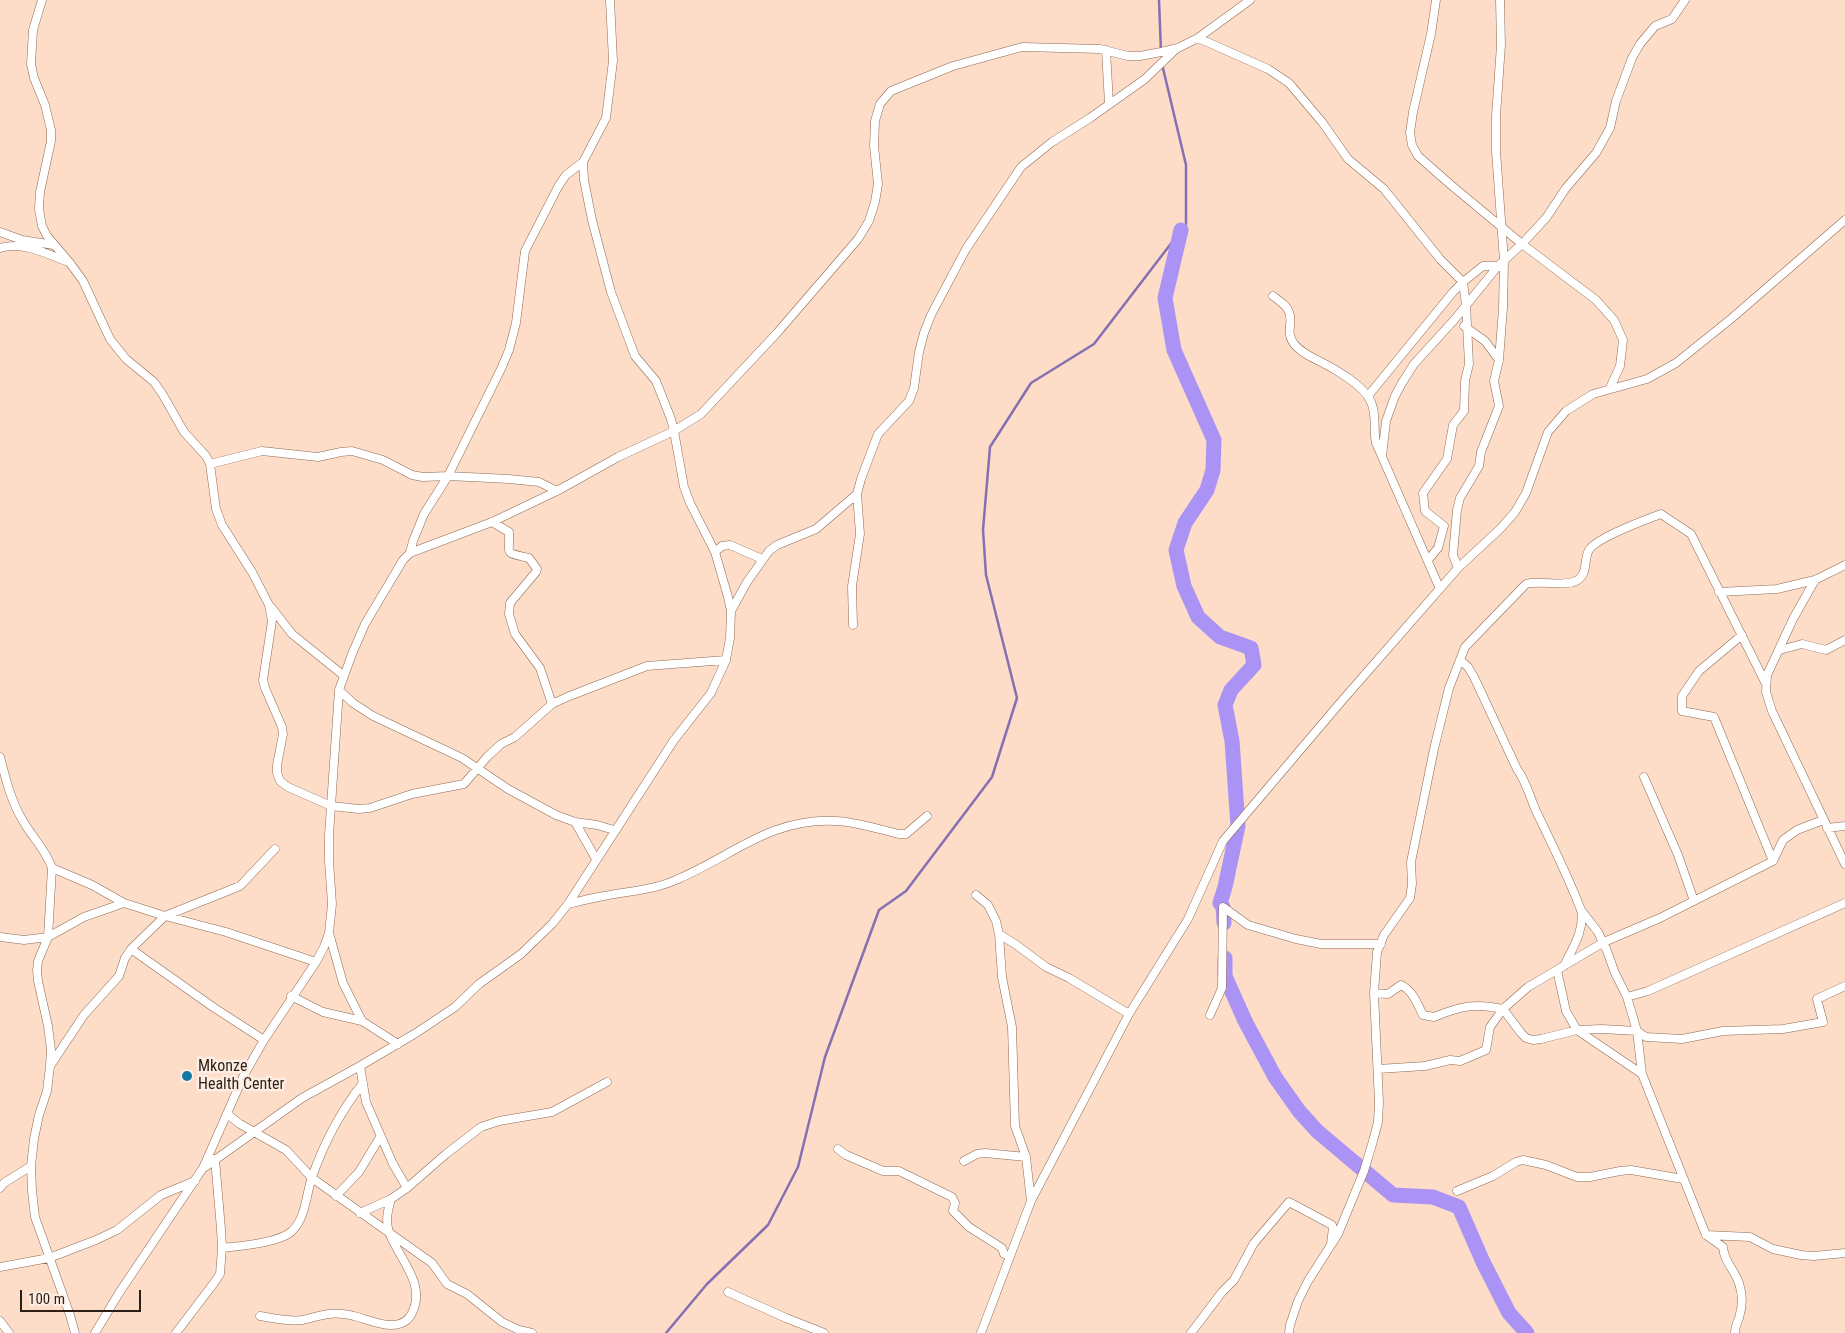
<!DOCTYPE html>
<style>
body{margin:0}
#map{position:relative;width:1845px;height:1333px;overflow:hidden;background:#fddcc8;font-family:"Roboto Condensed",sans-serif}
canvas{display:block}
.scale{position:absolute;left:20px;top:1290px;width:121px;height:22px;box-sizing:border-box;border:2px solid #2e1f16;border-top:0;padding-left:6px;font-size:15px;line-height:18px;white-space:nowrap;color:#2e1f16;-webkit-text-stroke:4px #feede3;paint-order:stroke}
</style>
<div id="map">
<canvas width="1845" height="1333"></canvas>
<div class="scale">100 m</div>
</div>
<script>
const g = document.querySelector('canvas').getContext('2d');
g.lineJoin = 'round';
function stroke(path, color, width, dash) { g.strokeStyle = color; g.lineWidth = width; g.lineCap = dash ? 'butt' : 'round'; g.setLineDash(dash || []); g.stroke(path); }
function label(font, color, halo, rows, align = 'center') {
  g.font = font + ' "Roboto Condensed",sans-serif'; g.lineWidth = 5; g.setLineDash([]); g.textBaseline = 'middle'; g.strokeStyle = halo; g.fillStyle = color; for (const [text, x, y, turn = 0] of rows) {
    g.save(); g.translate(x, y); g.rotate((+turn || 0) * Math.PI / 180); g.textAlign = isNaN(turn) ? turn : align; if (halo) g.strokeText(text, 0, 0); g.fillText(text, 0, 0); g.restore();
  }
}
stroke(new Path2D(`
 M1159,0L1161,52
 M666,1333L707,1284L768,1225L798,1167L825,1057L879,910L906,891L992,777L1017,698L986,575L983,530L990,447L1031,383L1094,344L1186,224V165L1162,64`), '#8570b2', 2.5);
stroke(new Path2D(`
 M1181,230L1165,298L1174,350L1214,440L1213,470L1207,490L1185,523L1176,550L1184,586L1198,617L1220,637L1251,648L1254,665L1231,690L1225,705L1232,741L1238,826L1225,887L1220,903L1223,907L1224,923
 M1225,958V976L1245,1021L1275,1077L1299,1111L1317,1131L1393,1195L1433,1197L1459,1207L1483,1262L1509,1313L1527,1333`), '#aa93f5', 15);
const minor = new Path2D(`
 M42,0L33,30L31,64L34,78L45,105L51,130V141L40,192L39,209L42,226L47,236L70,263L83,281L110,339L126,359L154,382L163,395L184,432L206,456L210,464L216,509L222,525L252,572L269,605L272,621L263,680L265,688L282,727L283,734L277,765V773L280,781L288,787L331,806L359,809L370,808L412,794L464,784L487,757L501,744L515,737L552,704L567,697L647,666L726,660
 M1436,0L1431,34L1413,112L1410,133L1412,145L1418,156L1451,185L1522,244L1596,300L1614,320L1623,340L1620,366L1610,388
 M1198,38L1268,69L1289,83L1322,122L1348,159L1384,189L1440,259L1463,282L1466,305L1469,364L1465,381L1464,411L1453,425L1447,459L1423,493L1425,511L1444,526L1438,548L1428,560
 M1106,50L1109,104
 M0,232L22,240L54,245
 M0,248C22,241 48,254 68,262
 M1273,296C1279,301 1287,305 1289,312C1294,324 1284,332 1295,345C1302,353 1311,357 1321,362C1335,369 1365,386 1371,402C1377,414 1373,430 1376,443L1440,589
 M1464,326L1485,341L1499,360
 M1368,396L1453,292L1463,282L1483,266H1498
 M1382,456L1386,421L1395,396L1402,383L1414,364L1455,319L1498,266L1522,244L1546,218L1566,188L1596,153L1610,128L1616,101L1632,58L1640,44L1655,26L1672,19L1685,0
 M210,464L262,451L318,457L341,452L352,451L383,460L412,475L423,477L448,476L509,479L539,482L557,491
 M492,522L509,532C510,556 503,552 529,558L537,569L536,572L510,603L509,614L515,634L540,668L552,704
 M715,552L722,546L730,545L762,559
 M410,553L413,541L424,514L448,476L501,369L509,350L516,323L525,251L559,185L566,175L583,162
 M1458,568L1453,555L1457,510L1460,498L1479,466L1481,452L1499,406L1494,381L1499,360L1503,308L1504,261L1496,151V116L1501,45L1500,0
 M1815,580L1793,619L1767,675L1766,692L1772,711L1845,864
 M1719,592L1777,589L1815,580L1845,565
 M271,607L292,634L343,675
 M731,611L747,582L769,551L777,545L816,529L857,494
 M853,625L852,586L860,534L857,494L861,479L878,434L909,401L914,388L919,352L924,333L931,315L966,249L1021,167L1052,142L1090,118L1145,79L1177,48
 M1742,635L1699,671L1682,696V711L1714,717L1773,861
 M1780,650L1802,644L1826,650L1845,640
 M1461,661L1468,667L1474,677L1517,769C1526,781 1530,797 1536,811C1552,844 1568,876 1581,910C1585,930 1572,949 1564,966
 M339,690L353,703L373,716L462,758L508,789L556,815L575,822L597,825L614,830
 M0,757C6,780 11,801 23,821C32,837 46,850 52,868L48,937L38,961L37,970L38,981L48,1026L51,1050L50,1066L47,1091L39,1115L34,1139L31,1166L32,1191L35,1217L70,1315L75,1333
 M1644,777L1678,855L1694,901
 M575,822L596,859
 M1827,828L1845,826
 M52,868L92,885L124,903L165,916L226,932L316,962
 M976,895L988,905L996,921L999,934L1002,977L1012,1027L1015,1126L1026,1157L1031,1201
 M568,904C580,901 592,898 604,896C629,891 655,890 678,879C734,855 770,818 836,821C857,822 878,829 899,834H906L927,816
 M1581,910L1598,932L1607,951L1615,973L1627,997L1637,1031L1642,1074L1706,1235L1723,1247C1724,1263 1737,1272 1740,1287C1743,1297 1742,1308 1739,1318C1737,1323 1735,1327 1735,1333
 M329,933L343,983L362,1021L398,1044
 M999,934L1015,944L1046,967L1069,978L1129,1014
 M0,937L24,940L48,937L84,917L124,903
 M131,949L213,1007L264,1040
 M1557,970L1566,1011L1577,1030L1642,1074
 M1374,993L1388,994L1401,985C1413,991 1417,1003 1423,1015L1434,1017C1461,1006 1474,1003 1503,1009L1521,1033L1526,1038L1533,1040L1541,1039L1577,1030L1602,1029L1637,1031L1646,1037L1682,1039L1723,1031L1783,1029L1823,1022L1817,999L1845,986
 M291,996L323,1012L362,1021
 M1627,997L1648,991L1845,903
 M1210,1015L1222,988L1223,907L1248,925L1296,939L1321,944H1381
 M50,1066L84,1015L119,976L125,958L131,949L165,916L240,886L275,849
 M360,1066L366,1102L393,1164L407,1188
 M1378,1069L1425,1066L1450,1060L1460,1061L1486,1050L1490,1027L1503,1009L1528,987L1604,942L1660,918L1773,861L1783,840L1797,830L1823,820
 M227,1114L240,1124L286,1150L312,1178L432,1263L447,1284L467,1294L502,1322L519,1330L532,1333
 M838,1149L846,1155L883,1171H899L952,1197L955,1203L953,1211L969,1227L1002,1248L1004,1254
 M964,1161L977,1154L985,1153L1026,1157
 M205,1167L302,1098L360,1066L416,1033L455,1007L479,984L521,954L552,924L568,904L674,740L711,693L726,660L730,638L731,611L728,597L715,552L690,503L684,487L674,431L671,419L656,381L635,356L611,292L592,220L584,180L583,162L606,118L613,61L610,0
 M0,1188L4,1183L31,1166
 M1457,1191L1493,1176L1516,1162L1523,1160L1546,1165L1577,1177H1590L1620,1171L1631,1170L1683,1179
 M336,1196L359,1172L380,1137
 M360,1213L391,1199L407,1188L446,1154L481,1127L499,1121L552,1112L607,1082
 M1706,1235L1750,1237L1773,1249L1801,1255L1814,1256L1845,1253
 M222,1248C239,1246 280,1243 292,1231C306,1218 306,1194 312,1177C324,1143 340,1112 363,1083
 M0,1267L49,1258L96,1240L117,1230L161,1195L195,1181
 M728,1292L786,1318L824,1333
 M260,1316C274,1318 288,1322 302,1320C316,1317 328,1312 343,1314C359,1315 375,1325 391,1325C401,1325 408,1322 412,1313C427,1283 398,1258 389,1232C385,1220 388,1210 391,1199
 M0,1321L9,1333
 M95,1333L119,1293L203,1168L244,1075L264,1040L316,962L324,947L329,933L332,904L329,861V835L339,690L352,654L365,624L403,560L410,553L492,522L557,491L618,457L674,431L701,414L777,333L858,239L869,221L875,202L878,184L874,146L875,121L880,104L891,91L953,66L1022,47L1100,49L1128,56H1140L1161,52L1178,48L1198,38L1250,0
 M176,1333L214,1283L220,1274L222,1248L221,1229L215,1159
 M981,1333L1031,1201L1129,1014L1188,919L1223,841L1340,703L1458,568L1501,528L1515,512L1526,493L1548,432L1566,411L1593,394L1647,379L1676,363L1732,318L1845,220
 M1191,1333L1222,1292L1234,1280L1254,1243L1289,1202L1332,1225L1333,1228L1331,1244
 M1289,1333L1290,1325L1298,1301L1308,1281L1338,1234L1364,1171L1373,1141L1378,1122L1379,1102L1374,993L1377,952L1384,935L1410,898L1412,884L1411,862L1434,749L1449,688L1465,647L1526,584C1541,580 1563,587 1576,581C1589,574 1583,560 1589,550C1596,538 1647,519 1661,514L1691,534L1766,684`);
stroke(minor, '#8d6a53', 9);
stroke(minor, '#fff', 8);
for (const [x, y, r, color] of [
 [187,1076,6,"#137aa5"]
]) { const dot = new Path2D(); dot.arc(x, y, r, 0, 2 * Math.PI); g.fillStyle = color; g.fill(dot); stroke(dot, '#feede3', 2); }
label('16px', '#2e1f16', '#feede3', [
 ["Mkonze",198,1067],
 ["Health Center",198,1085]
], 'left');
</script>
